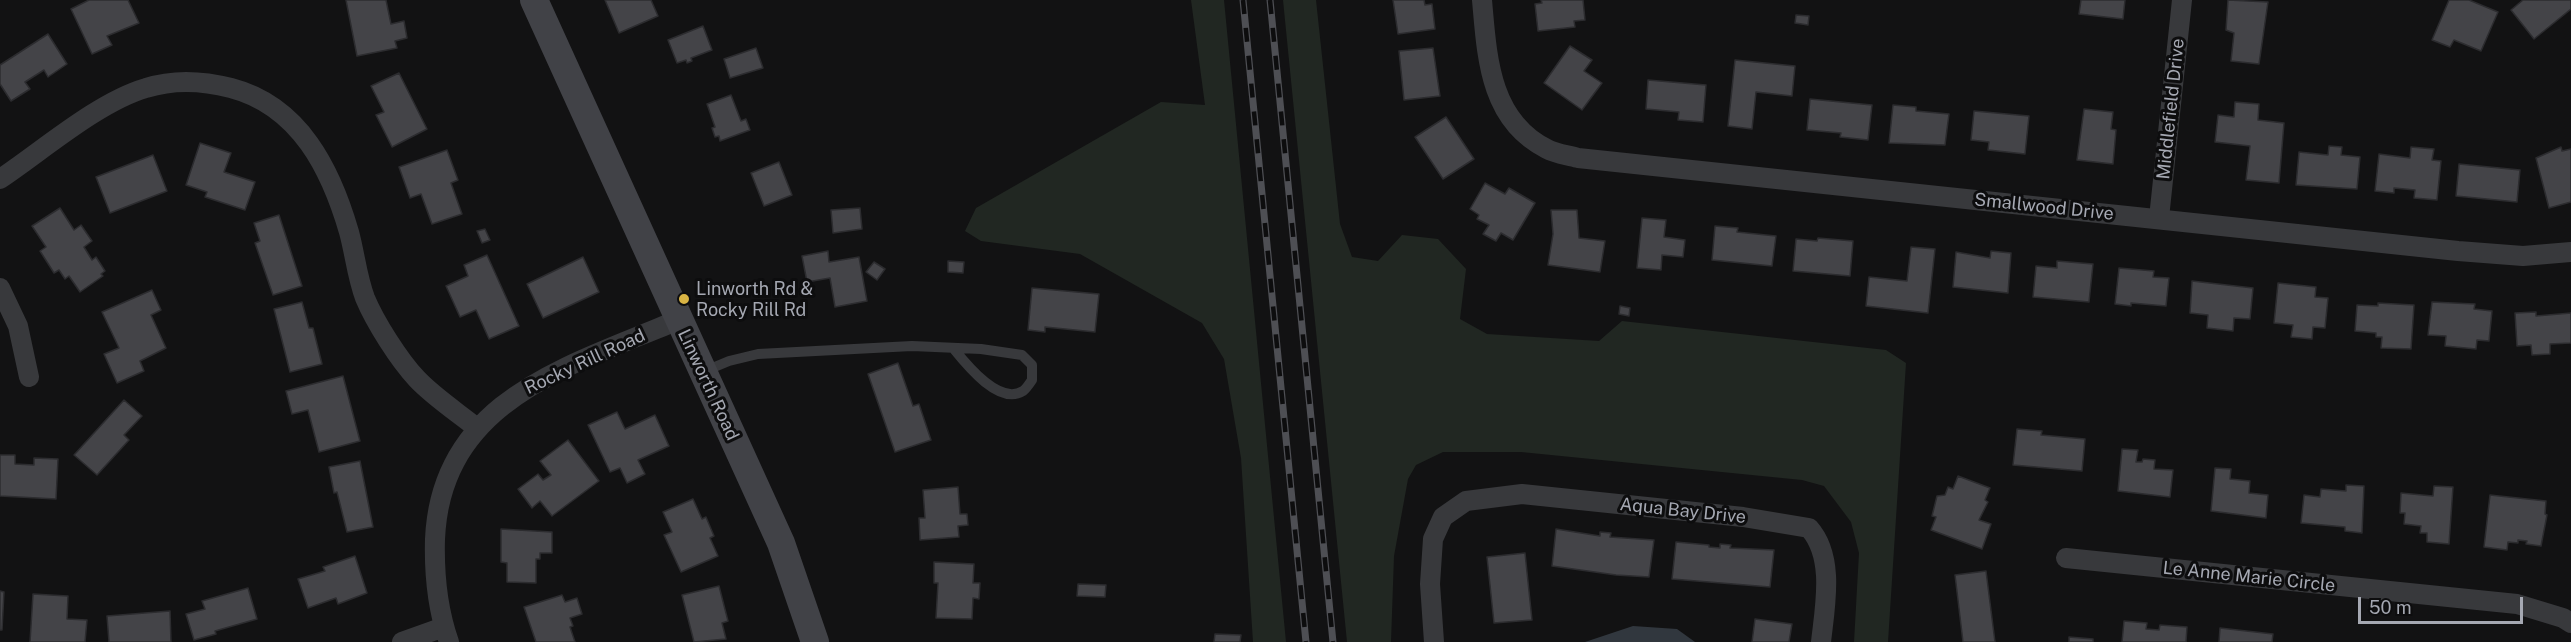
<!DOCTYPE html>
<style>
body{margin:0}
#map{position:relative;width:2571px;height:642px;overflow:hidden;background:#121213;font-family:"Public Sans",sans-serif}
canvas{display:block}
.scale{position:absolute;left:2358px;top:597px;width:165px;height:27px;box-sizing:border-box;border:3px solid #a5a8b2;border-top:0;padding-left:8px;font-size:18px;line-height:21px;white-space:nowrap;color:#a5a8b2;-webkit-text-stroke:4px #0d0d0e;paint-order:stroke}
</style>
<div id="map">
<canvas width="2571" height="642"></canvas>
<div class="scale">50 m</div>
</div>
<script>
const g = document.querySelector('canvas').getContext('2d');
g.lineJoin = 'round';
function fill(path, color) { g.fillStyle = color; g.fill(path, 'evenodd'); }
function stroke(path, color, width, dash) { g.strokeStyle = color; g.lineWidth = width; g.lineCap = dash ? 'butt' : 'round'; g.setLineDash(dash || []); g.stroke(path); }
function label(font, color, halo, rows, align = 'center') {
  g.font = font + ' "Public Sans",sans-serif'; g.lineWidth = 6; g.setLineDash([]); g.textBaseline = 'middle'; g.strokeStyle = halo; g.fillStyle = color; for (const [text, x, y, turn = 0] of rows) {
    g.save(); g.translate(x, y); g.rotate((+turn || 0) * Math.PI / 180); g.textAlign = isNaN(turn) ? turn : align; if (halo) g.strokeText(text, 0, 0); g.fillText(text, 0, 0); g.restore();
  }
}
fill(new Path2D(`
 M1191,0H1224L1286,642H1253L1241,458L1224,359L1202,323L1080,254L981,241L965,231L976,208L1161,102L1205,105Z
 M1283,0H1316L1340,224L1352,257L1378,261L1402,235L1438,239L1466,269L1460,319L1487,334L1599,341L1622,321L1886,350L1906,363L1888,642H1854L1859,553L1851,522L1824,486L1802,480L1521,452H1443L1416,465L1408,479L1394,556L1391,642H1347Z`), '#212722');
fill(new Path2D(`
 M1633,626L1677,629L1695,642H1585Z`), '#31373e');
const building = new Path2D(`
 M128,0L139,23L107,36L112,45L92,54L71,9L89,0Z
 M346,0H386L391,24L404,21L407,38L395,41L397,48L357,56Z
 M605,0H651L658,16L619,33Z
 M1393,0H1424L1425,5L1432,4L1435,29L1398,34Z
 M1541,0H1583L1585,20L1574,21L1575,27L1538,31L1535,4L1542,3Z
 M2081,0H2125L2123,19L2079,14Z
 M2228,0L2268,2L2259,64L2231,61L2234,33L2226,30Z
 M2449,0H2469L2498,12L2481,51L2454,40L2450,47L2432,40Z
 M2523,0H2571V9L2534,39L2511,10Z
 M1796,15L1809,16L1808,25L1795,23Z
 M703,26L712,50L691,58L692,61L687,63L686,60L677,63L668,40Z
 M48,34L67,64L48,77L44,70L25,82L30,89L11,101L0,84V65Z
 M1570,46L1592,60L1584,71L1602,83L1582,110L1544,83Z
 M756,48L763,68L730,78L724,59Z
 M1433,48L1440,96L1404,100L1399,51Z
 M1735,60L1795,66L1792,96L1756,92L1752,129L1728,126Z
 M399,73L427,129L392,147L376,115L384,112L371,86Z
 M1648,80L1706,85L1703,122L1678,120L1679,112L1646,109Z
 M731,95L741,121L746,119L750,130L720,141L719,136L715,137L712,128L715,127L707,104Z
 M1810,99L1872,105L1868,140L1840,137L1841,133L1807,130Z
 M2235,102L2259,104L2258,120L2284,123L2279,183L2246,180L2250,146L2215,142L2218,115L2234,117Z
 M1893,105L1916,107V111L1949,114L1945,145L1889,143Z
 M2084,109L2113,112L2111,129L2116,130L2113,164L2077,160Z
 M1974,111L2029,116L2025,154L1988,150L1989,142L1971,140Z
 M1446,117L1474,159L1443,179L1415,137Z
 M200,143L231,153L224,172L255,182L245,210L205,197L207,192L186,185Z
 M2329,146L2342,147L2341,155L2360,157L2357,189L2296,185L2299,152L2328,155Z
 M2411,147L2434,149L2432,160L2441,161L2437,200L2414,198L2415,190L2394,188V193L2375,191L2379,154L2410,158Z
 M2561,147L2562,151L2571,149V202L2549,208L2536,158Z
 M447,150L458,180L451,183L462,214L432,224L421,194L410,198L399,167Z
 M153,155L167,191L110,213L96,177Z
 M779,162L792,195L764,206L751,173Z
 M2459,164L2520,170L2517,202L2456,196Z
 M1485,183L1505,194L1509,188L1535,203L1513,240L1501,233L1496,241L1483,234L1489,225L1477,219L1479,215L1470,209Z
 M60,208L74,230L81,225L92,241L84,247L92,260L96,257L105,271L101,274L103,276L80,292L69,276L65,279L59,270L54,273L40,251L46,247L32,226Z
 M860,208L862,229L833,233L831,210Z
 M1551,210H1577L1579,238L1605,241L1600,272L1548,265L1553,234Z
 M279,215L302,286L273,295L255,243L260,241L254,223Z
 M1642,218L1666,220L1664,237L1685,240L1683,257L1662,255L1661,270L1637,268Z
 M1715,226L1738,228L1737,232L1776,236L1772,266L1712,260Z
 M485,229L490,240L482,243L477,231Z
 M1818,238L1853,241L1850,276L1793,271L1796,239L1817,241Z
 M1911,247L1935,249L1928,313L1866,306L1869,277L1907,281Z
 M828,251L829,262L859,257L867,301L835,307L830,278L807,282L802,256Z
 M1991,251L2011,253L2008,293L1953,287L1956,252L1990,258Z
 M487,255L519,326L489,339L476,310L460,317L446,286L468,276L464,265Z
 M583,257L599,292L543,318L527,284Z
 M948,261L964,262L963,273L948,272Z
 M2057,261L2093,264L2089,302L2033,297L2036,266L2057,268Z
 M874,262L885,269L877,280L866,272Z
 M2119,268L2154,271L2153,277L2169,278L2166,306L2131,303V306L2115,304Z
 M2192,281L2253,288L2250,319L2234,318L2233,331L2207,328L2208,315L2190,313Z
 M2278,283L2316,287L2315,297L2328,298L2325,328L2313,327L2312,339L2291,337L2293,325L2274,323Z
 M1032,288L1099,294L1095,332L1045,327V332L1028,330Z
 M152,290L161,310L151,315L166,348L140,361L144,371L117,383L104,354L119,348L102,312Z
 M302,302L309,328H313L322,364L290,372L274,309Z
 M2432,302L2475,304L2474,309L2492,311L2489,341L2477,340L2476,349L2445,346L2446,336L2428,335Z
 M2378,303L2414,305L2411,349L2381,348L2382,337H2376V333L2355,331L2357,305L2378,306Z
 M1620,306L1630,308L1629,316L1619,314Z
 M2536,312V316L2571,313V343L2550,344V354L2532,355L2531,345L2517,346L2515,313Z
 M898,363L913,406L919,404L931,440L895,452L868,374Z
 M343,376L360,441L319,452L308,410L292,414L286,391Z
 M124,400L142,416L124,435L129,440L97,475L74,455Z
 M617,412L625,429L655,415L669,446L638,460L645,474L627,483L620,468L610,472L588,425Z
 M2017,429L2042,431L2041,435L2085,439L2082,471L2013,465Z
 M568,440L599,481L552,516L540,501L532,508L518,489L538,474L543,480L551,475L540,461Z
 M2122,449L2138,450L2136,462H2142L2143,459L2155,460L2154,469L2173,470L2170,497L2118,491Z
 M0,455H15V464L34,465V458L58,459L56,499L0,496Z
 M360,461L373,527L347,532L337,492L334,493L329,467Z
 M2215,468L2231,469L2230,479L2250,481L2249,493L2268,495L2266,518L2211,511Z
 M1958,476L1990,488L1985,500L1988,502L1979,520L1991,524L1982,549L1931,530L1936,517L1932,516L1937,496L1945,495L1948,487L1953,489Z
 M2346,485L2364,486L2362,533L2345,531V527L2301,523L2304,495L2320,497L2321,489L2346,491Z
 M2434,486L2453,487L2449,544L2427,542V533H2420L2421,526L2404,524L2405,513H2400L2401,493L2433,496Z
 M958,487L960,514H967L968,525L958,526L959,537L920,540L919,518H925L923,490Z
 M2490,495L2546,501L2545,514L2547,515L2541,546L2526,544L2527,541L2518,540V543L2508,542L2507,550L2484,547Z
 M693,499L702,519L706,517L714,536L710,538L718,556L681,572L664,535L672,532L663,512Z
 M501,529L552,532V553H540V559H536V583L507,582V563L501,562Z
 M1556,529L1600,536V532L1611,533L1610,537L1654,540L1649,577L1616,575L1552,566Z
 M1676,542L1709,545V547L1720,548V544L1731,545L1730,548L1774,550L1770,587L1672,579Z
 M1525,553L1532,620L1494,623L1487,557Z
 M355,556L367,593L338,604L336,598L308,608L298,579L325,571L323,567Z
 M934,562L974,564L973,583H980L979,599L973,598L972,619L936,618L938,583H934Z
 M1986,571L1995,642H1963L1955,575Z
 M1078,584L1106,585L1105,597L1077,596Z
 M719,586L728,621L722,623L726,639L694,642L682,595Z
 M248,588L257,619L215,631L216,634L194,640L186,614L205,609L202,601Z
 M0,591L4,592L2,630H0Z
 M33,594L68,596L67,619L87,620L85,642H30Z
 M562,595L565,602L577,598L582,614L570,618L573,626L570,627L575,642H536L524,607Z
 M170,611L171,642H109L107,616Z
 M1755,619L1792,624L1789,642H1752Z
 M2124,621L2147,623L2146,629L2159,630L2160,625L2187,627L2186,642H2122Z
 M2220,628L2273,634L2272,642H2219Z
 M1215,634L1241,635L1240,642H1214Z
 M2069,637L2093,639V642H2069Z`);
fill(building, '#444448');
stroke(building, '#2c2c2f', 1.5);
stroke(new Path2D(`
 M705,371L729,361L758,354L912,346L981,349L1022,355L1032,365V380C1030,383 1026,389 1023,391C999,406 966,364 953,348`), '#38393c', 10);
stroke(new Path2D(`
 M1482,0C1487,56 1489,120 1547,149C1556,154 1568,155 1578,158L2458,251L2523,256L2571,252
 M0,179C42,151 98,102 146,88C174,79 204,81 231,88C300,106 331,170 349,232C355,254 357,277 365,298C375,322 399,360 417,379C434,397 457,412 477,428
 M2159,218L2182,0
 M0,288L18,326L29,377
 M2066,558L2517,604L2563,618L2571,623
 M402,642L444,627
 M449,642C437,608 434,575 435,539C441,399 570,366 678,320
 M1434,642L1430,584L1433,539L1443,517L1466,501L1522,494L1743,517L1809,528C1835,557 1825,606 1821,642`), '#38393c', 20);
stroke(new Path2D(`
 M534,0L781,543L815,642`), '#414247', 28);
const rail = new Path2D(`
 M1243,0L1306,642
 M1270,0L1333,642`);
stroke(rail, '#4e4f54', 7);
stroke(rail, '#0d0d0e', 4.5, [14]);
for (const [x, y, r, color] of [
 [684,299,6,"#d9b444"]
]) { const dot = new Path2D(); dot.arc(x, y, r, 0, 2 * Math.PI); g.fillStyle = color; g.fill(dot); stroke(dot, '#0d0d0e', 2); }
label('18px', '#a5a8b2', '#0d0d0e', [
 ["Middlefield Drive",2171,109,-84],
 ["Smallwood Drive",2044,207,6],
 ["Rocky Rill Road",585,362,-25],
 ["Linworth Road",708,385,65],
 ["Aqua Bay Drive",1683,511,6],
 ["Le Anne Marie Circle",2249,577,6]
]);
label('18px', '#a5a8b2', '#0d0d0e', [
 ["Linworth Rd &",696,289],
 ["Rocky Rill Rd",696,310]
], 'left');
</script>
